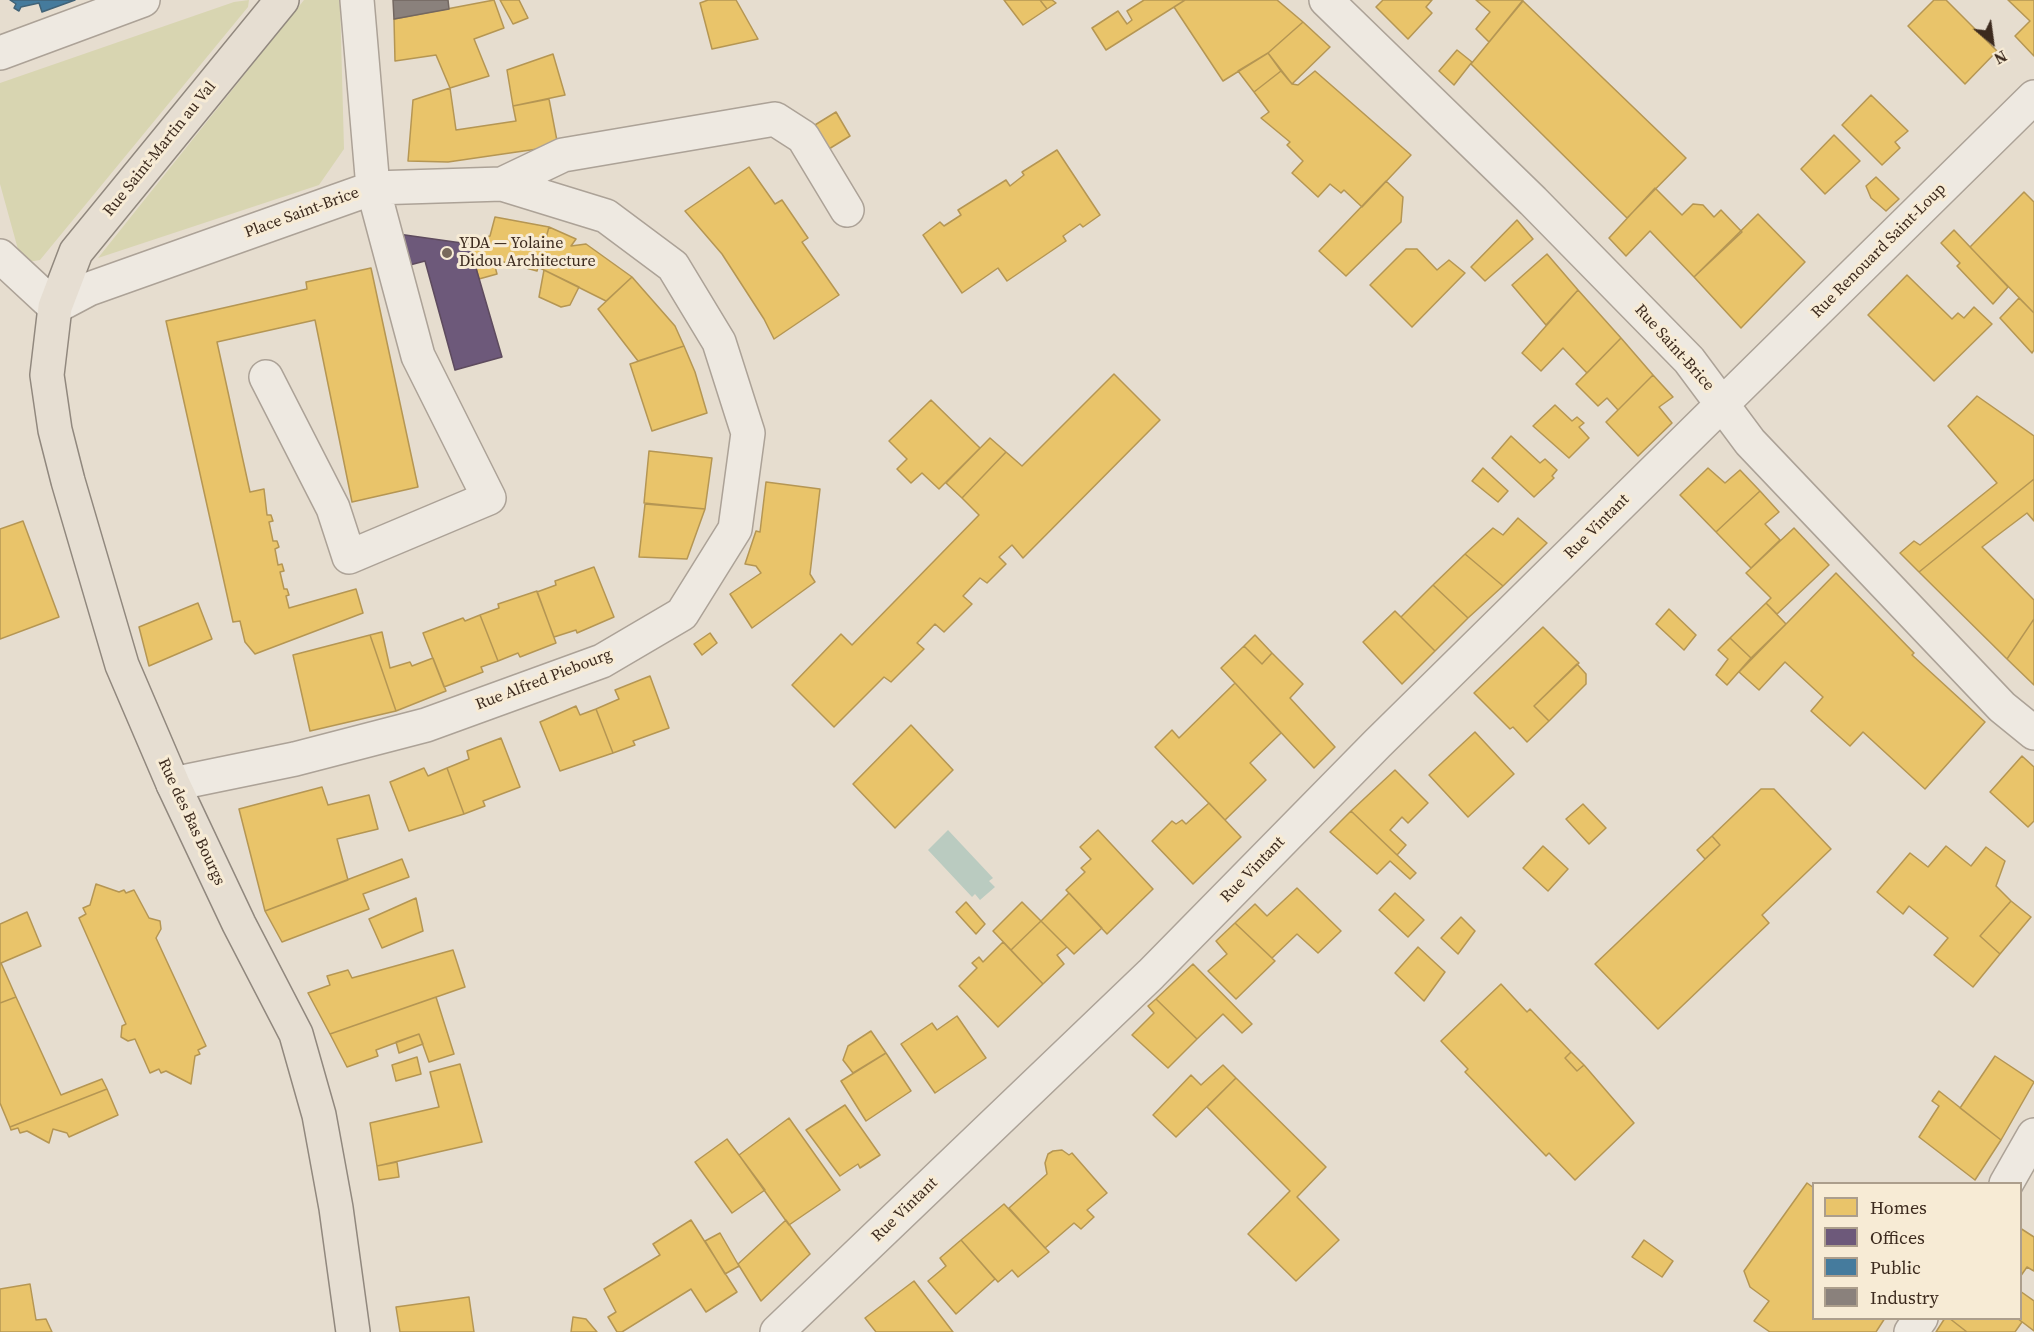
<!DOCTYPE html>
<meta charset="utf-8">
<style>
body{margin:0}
#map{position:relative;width:2034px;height:1332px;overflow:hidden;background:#e6ddcf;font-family:"Source Serif 4",serif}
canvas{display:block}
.legend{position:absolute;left:1812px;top:1182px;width:210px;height:138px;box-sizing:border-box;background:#f7ebd5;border:2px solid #ac9e8c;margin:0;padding:8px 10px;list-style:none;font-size:18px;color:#3c2a1e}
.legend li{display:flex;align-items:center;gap:12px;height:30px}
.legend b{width:30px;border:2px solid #ac9e8c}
.north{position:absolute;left:1962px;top:12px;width:60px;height:60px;-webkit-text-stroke:4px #f7ebd5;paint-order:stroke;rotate:151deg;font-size:16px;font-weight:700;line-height:24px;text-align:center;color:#3c2a1e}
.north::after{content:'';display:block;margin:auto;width:21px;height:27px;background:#3c2a1e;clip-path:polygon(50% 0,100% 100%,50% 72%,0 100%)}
</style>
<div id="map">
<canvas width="2034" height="1332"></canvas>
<ul class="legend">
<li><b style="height:16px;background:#e9c46a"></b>Homes</li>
<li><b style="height:16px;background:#6d597a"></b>Offices</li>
<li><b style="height:16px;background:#457b9d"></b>Public</li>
<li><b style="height:16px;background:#8a817c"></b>Industry</li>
</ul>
<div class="north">N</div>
</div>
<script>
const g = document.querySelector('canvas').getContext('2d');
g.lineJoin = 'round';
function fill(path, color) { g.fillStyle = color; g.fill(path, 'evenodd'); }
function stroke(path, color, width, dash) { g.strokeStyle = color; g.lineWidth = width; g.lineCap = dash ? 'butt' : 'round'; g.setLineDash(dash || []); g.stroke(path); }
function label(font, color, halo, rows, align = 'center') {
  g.font = font + ' "Source Serif 4",serif'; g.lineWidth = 6; g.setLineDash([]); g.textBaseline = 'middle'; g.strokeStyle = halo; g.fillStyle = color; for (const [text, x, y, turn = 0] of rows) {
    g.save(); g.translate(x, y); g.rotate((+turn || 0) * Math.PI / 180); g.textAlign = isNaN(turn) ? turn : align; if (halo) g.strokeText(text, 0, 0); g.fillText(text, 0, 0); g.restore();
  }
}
fill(new Path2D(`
 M249,0L248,7L40,260L28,262L19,253L0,184V83L234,2Z
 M304,0H340L344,149L319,185L98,258Z`), '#d8d5b1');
fill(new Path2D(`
 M948,830L993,878L989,881L995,887L980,900L975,894L972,897L928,850Z`), '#bacbc0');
const homes = new Path2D(`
 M494,0L504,28L474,39L489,76L450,88L436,55L395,61L394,19Z
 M500,0H519L528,18L513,24Z
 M708,0H736L758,39L712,49L700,3Z
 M1004,0H1040L1047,9L1023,25Z
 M1040,0H1052L1056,3L1047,9Z
 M1144,0H1185L1106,50L1092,28L1118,11L1127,24L1132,20L1127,11Z
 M1185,0H1277L1303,22L1268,53L1223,81L1174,7Z
 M1383,0H1432L1426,7L1432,13L1408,39L1376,7Z
 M1476,0H1523L1489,42L1476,29L1490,12Z
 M1934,0H1946L1997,51L1965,84L1908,26Z
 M2008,0H2034V56L2015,36L2030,21Z
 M1523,1L1686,158L1627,218L1471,64Z
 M1303,22L1330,47L1292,84L1268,53Z
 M1457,50L1472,62L1454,85L1439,71Z
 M1268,53L1281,71L1254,92L1238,71Z
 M553,54L565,95L513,106L507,70Z
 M1281,71L1292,84L1298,85L1315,71L1411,155L1362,207L1344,190L1341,193L1330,184L1318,197L1292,173L1303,161L1287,145L1290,142L1261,118L1269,112L1254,92Z
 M450,88L456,130L516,121L513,106L549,99L558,146L448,162L408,161L413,100Z
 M1871,95L1908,131L1895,142L1900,148L1882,165L1842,125Z
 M836,112L850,136L824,152L810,128Z
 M1834,135L1860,161L1825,194L1801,169Z
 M1057,150L1100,215L1083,227L1080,224L1063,236L1066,241L1007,281L998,268L962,293L923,235L940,222L944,226L961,215L958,210L1006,180L1010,186L1024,175L1022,172Z
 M749,167L775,204L782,200L808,238L802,242L839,295L774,339L764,319L722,254L685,211Z
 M1876,177L1899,199L1886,211L1871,198L1866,186Z
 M1386,181L1403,197L1401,222L1346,276L1319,251Z
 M1655,188L1682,215L1693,204L1703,205L1714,217L1721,210L1742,232L1694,277L1650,231L1626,256L1609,238Z
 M2024,192L2034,202V313L1970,247Z
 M1758,214L1805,262L1741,328L1694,277Z
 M495,217L549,227L537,271L493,259L497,274L479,279L469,242L490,236Z
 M1517,220L1533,239L1485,281L1471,267Z
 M549,227L576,239L571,246L586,244L632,277L606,301L538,267Z
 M1954,230L2008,287L1993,304L1957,266L1960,263L1941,243Z
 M1406,249H1417L1437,270L1449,260L1465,273L1412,327L1370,285Z
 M1547,254L1578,290L1546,325L1512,285Z
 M371,268L418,487L352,502L315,320L217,342L250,492L264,489L267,515H271L273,521L269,522L273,541H277L279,547L275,549L278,565L282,564L284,571L280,572L284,589H287L289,595L286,596L289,608L356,589L363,613L255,654L245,642L240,621L233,622L166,321L307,289L306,282Z
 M544,270L579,287L570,305L561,307L539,297Z
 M1907,275L1952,319L1958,313L1964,318L1974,307L1992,324L1934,381L1868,315Z
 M632,277L675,326L684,346L638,361L598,309Z
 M1578,290L1621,338L1587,373L1563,348L1541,371L1522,353Z
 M2019,298L2034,313V350L2032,353L2000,318Z
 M1621,338L1653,375L1618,410L1607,398L1598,406L1576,384Z
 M684,346L695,372L707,413L652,431L630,364Z
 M1114,374L1160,420L1023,558L1012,545L999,557L1006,564L987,583L980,578L963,596L972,604L944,632L935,624L917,643L924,649L891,682L884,677L834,727L792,685L841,634L852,645L979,515L962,498L1006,452L1022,466Z
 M1653,375L1673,397L1659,407L1672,423L1638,456L1606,422Z
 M1977,396L2034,436V479L1919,572L1900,553L1914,541L1920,545L1997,483L1948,426Z
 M931,400L980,448L939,489L922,473L911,483L897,469L907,459L889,441Z
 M1555,405L1572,421L1577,417L1584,423L1579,427L1589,438L1569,458L1533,426Z
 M1511,436L1540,463L1545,459L1557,470L1552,476L1554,478L1534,497L1492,458Z
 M990,438L1006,452L962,498L946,483Z
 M649,451L712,458L705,509L644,503Z
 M1483,468L1508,491L1498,502L1472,481Z
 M1708,468L1725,483L1740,470L1760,491L1716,532L1680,495Z
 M2034,479V521L2027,513L1982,547L2034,600V619L2007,659L1919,572Z
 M766,482L820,489L810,574L815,582L752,628L730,594L761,573L756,566L745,564L756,531L760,532Z
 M1760,491L1779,512L1765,524L1780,540L1751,568L1716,532Z
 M645,504L705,509L687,559L639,557Z
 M1518,518L1547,543L1503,586L1465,554L1493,528L1503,535Z
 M23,521L59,617L0,639V529Z
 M1794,528L1829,565L1777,614L1766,603L1771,598L1746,573Z
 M1465,554L1503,586L1468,618L1433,585Z
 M594,567L614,617L577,633L576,630L554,637L537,592L556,585L555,581Z
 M1836,573L1914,653L1912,655L1985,722L1925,789L1863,732L1850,746L1811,711L1823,697L1785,662L1759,690L1739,672Z
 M1433,585L1468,618L1435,651L1401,617Z
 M537,591L556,643L520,657L518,653L498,661L480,615L499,608L498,604Z
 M198,603L212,639L149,666L139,627Z
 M1766,603L1786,624L1751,658L1730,638Z
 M1669,609L1696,635L1684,650L1656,624Z
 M1395,611L1435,651L1402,684L1363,642Z
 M480,615L498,661L481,667L483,672L444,687L423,633L463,618L465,621Z
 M2034,619V685L2007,659Z
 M1543,627L1579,663L1534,706L1549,721L1527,742L1513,727L1510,729L1474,693Z
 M382,632L390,668L410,662L412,666L433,658L446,691L396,711L370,635Z
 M710,633L717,643L702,655L694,644Z
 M370,635L396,711L310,731L293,655Z
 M1255,635L1272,653L1262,664L1244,646Z
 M1730,638L1751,658L1727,685L1716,675L1728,659L1718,650Z
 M1244,646L1262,664L1272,653L1303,684L1290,698L1335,747L1314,768L1221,668Z
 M1577,664L1586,674V684L1549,721L1534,706Z
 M650,676L669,728L633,741L635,745L613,753L596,709L619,699L615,690Z
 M1235,683L1281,733L1250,763L1266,780L1225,820L1155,747L1172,730L1179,738Z
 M576,706L580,715L596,709L613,753L560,771L540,722Z
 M911,725L953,770L895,828L853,784Z
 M1475,732L1514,774L1468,817L1429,775Z
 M501,738L520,787L483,801L485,806L464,814L447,768L469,759L467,751Z
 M2022,756L2034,767V821L2028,827L1990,792Z
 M424,768L428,776L447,768L464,814L409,831L390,782Z
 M1395,770L1428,803L1408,823L1402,817L1390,830L1406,845L1397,855L1351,811Z
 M322,787L328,805L369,795L378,829L337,839L348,880L265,911L239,809Z
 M1761,789H1774L1831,849L1762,915L1769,923L1658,1029L1595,964L1720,845L1712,836Z
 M1209,803L1241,837L1193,884L1152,841L1172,821L1176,824L1182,820L1186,824Z
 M1583,804L1606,828L1589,844L1566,819Z
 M1351,811L1416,873L1410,879L1390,861L1377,874L1330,832Z
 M1098,830L1153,889L1107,934L1066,890L1085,872L1081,868L1091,859L1080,847Z
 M1712,836L1720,845L1705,859L1697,850Z
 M1543,846L1568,869L1548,891L1523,868Z
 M1946,846L1971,866L1986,847L2005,861L1996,886L2011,901L1980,936L2000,954L1973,987L1934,955L1948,938L1909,906L1903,914L1877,892L1910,853L1928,867Z
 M402,859L409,877L363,894L369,909L282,942L265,911Z
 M96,884L119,892L124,890L126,893L134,890L149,918L160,921L161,929L156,938L206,1046L198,1050L200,1054L195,1056L191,1084L166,1071L161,1073L159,1069L150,1073L135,1039L128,1041L121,1037L122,1026L126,1024L79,918L86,914L83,908L90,905Z
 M1297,888L1341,931L1318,953L1297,934L1272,958L1235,923L1255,904L1267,916Z
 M1069,893L1102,928L1074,954L1041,921Z
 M1395,893L1424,920L1408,937L1379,910Z
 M416,898L423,931L382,948L369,919Z
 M2011,901L2031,917L2000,954L1980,936Z
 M966,902L985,924L976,934L956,912Z
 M1022,902L1041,921L1011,950L993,931Z
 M27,912L41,946L1,963L16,997L0,1003V924Z
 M1461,917L1475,931L1458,954L1441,938Z
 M1041,921L1067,947L1057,955L1064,964L1043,984L1011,950Z
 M1235,923L1275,961L1236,999L1208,971L1227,954L1216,941Z
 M1003,942L1043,984L998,1027L959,986L977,968L972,963L979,957L983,962Z
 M1418,947L1445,972L1424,1001L1395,973Z
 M453,950L465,987L330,1034L308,993L330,985L327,976L348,970L352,978Z
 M1193,964L1252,1024L1242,1033L1223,1014L1197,1039L1156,999Z
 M1501,984L1527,1012L1530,1009L1571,1052L1565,1058L1577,1071L1584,1065L1634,1123L1575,1180L1549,1153L1546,1156L1465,1072L1468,1069L1441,1041Z
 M16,997L61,1095L102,1079L107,1089L10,1127L0,1103V1003Z
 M436,997L454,1054L429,1062L419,1034L376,1050L378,1056L347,1067L330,1034Z
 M1156,999L1197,1039L1168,1068L1132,1035L1154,1013L1148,1006Z
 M957,1016L986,1058L935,1093L901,1044L932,1023L937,1030Z
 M871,1031L886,1053L853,1073L843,1060L848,1046Z
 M419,1034L423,1044L399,1053L396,1042Z
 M1571,1052L1584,1065L1577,1071L1565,1058Z
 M886,1053L911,1091L866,1121L841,1081Z
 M1995,1056L2034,1082L2001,1140L1960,1108Z
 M417,1057L421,1074L396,1081L392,1065Z
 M460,1064L482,1142L377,1166L370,1123L439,1107L430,1072Z
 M1223,1065L1236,1078L1176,1137L1153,1115L1191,1075L1201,1085Z
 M1236,1078L1326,1167L1297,1197L1339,1240L1296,1281L1248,1234L1290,1191L1207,1107Z
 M107,1089L118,1115L69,1137L67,1133L53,1129L49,1143L27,1131L20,1133L18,1128L11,1130L10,1127Z
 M1939,1091L2001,1140L1975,1180L1919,1137L1939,1106L1932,1101Z
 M845,1105L880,1155L860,1168L858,1164L840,1176L806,1130Z
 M789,1118L840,1190L789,1225L739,1155Z
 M727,1139L765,1190L732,1213L695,1162Z
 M1062,1150L1069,1155L1072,1153L1107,1193L1087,1210L1094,1217L1081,1229L1074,1223L1045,1248L1009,1208L1047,1174L1045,1163L1048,1154L1053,1151Z
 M397,1162L399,1177L379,1180L377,1166Z
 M1807,1183L1814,1188V1318H1885L1876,1332H1770L1754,1321L1769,1301L1750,1287L1744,1271Z
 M1004,1204L1049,1252L1018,1277L1012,1270L998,1282L961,1240Z
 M691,1220L737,1292L706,1312L691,1289L622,1332H617L608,1317L616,1312L604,1289L660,1255L653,1244Z
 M786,1220L810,1254L761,1301L738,1264Z
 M2020,1228L2034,1237V1271L2027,1267L2020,1277Z
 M720,1233L739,1266L725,1274L705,1241Z
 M961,1240L995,1279L956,1314L928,1281L946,1266L940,1258Z
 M1644,1240L1673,1261L1662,1277L1632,1257Z
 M914,1281L953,1332H876L865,1318Z
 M30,1284L36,1320L46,1319L52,1332H0V1289Z
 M2020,1291L2034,1301V1331L2017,1318H2020Z
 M469,1297L474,1332H400L396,1307Z
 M573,1317L586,1319L597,1332H571Z
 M1945,1318H1949L1967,1332H1936Z
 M1949,1318H2017L2022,1322L2015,1332H1967Z`);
fill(homes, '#e9c46a');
stroke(homes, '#b59653', 1.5);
const offices = new Path2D(`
 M398,234L469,244L502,357L455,370L425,261L406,266Z`);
fill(offices, '#6d597a');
stroke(offices, '#5e4b5e', 1.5);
const public = new Path2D(`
 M10,0H75L42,12L39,3L21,7L19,11L14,8L16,4Z`);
fill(public, '#457b9d');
stroke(public, '#426377', 1.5);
const industry = new Path2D(`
 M393,0H448L449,9L394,19Z`);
fill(industry, '#8a817c');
stroke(industry, '#736760', 1.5);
const minor = new Path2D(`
 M1326,0L1533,201L1689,360L1750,442L2002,707L2034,733
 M0,53L143,0
 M502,184L563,155L775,119L803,137L847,210
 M0,256L55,307L89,289L373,188L357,0
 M173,784L295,759L426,725L602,661L682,614L735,529L748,433L719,342L673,266L606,216L502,184L373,188L418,356L489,498L349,557L333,508L266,377
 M2006,1184L2034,1135
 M777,1332L1151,974L1377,744L2034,97
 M1911,1332L1921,1318`);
const major = new Path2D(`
 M282,0L76,252L55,307L47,375L55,430L68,481L122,665L173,784L239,924L296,1034L319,1115L336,1208L353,1332`);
stroke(minor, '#aca297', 36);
stroke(major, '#91887e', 36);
stroke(minor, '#eee9e1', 33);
stroke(major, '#e6ded2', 33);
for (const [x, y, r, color] of [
 [447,253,6,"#78695c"]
]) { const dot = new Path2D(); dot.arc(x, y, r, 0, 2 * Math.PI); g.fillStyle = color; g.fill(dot); stroke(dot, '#f7ebd5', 2); }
label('16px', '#3c2a1e', '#f7ebd5', [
 ["Rue Saint-Martin au Val",160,149,-51],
 ["Place Saint-Brice",302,213,-20],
 ["Rue Renouard Saint-Loup",1879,251,-45],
 ["Rue Saint-Brice",1674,348,48],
 ["Rue Vintant",1597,527,-45],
 ["Rue Alfred Piebourg",544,680,-21],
 ["Rue des Bas Bourgs",191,822,65],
 ["Rue Vintant",1253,870,-46],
 ["Rue Vintant",905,1210,-44]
]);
label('16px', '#3c2a1e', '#f7ebd5', [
 ["YDA — Yolaine",459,244],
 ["Didou Architecture",459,262]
], 'left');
</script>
